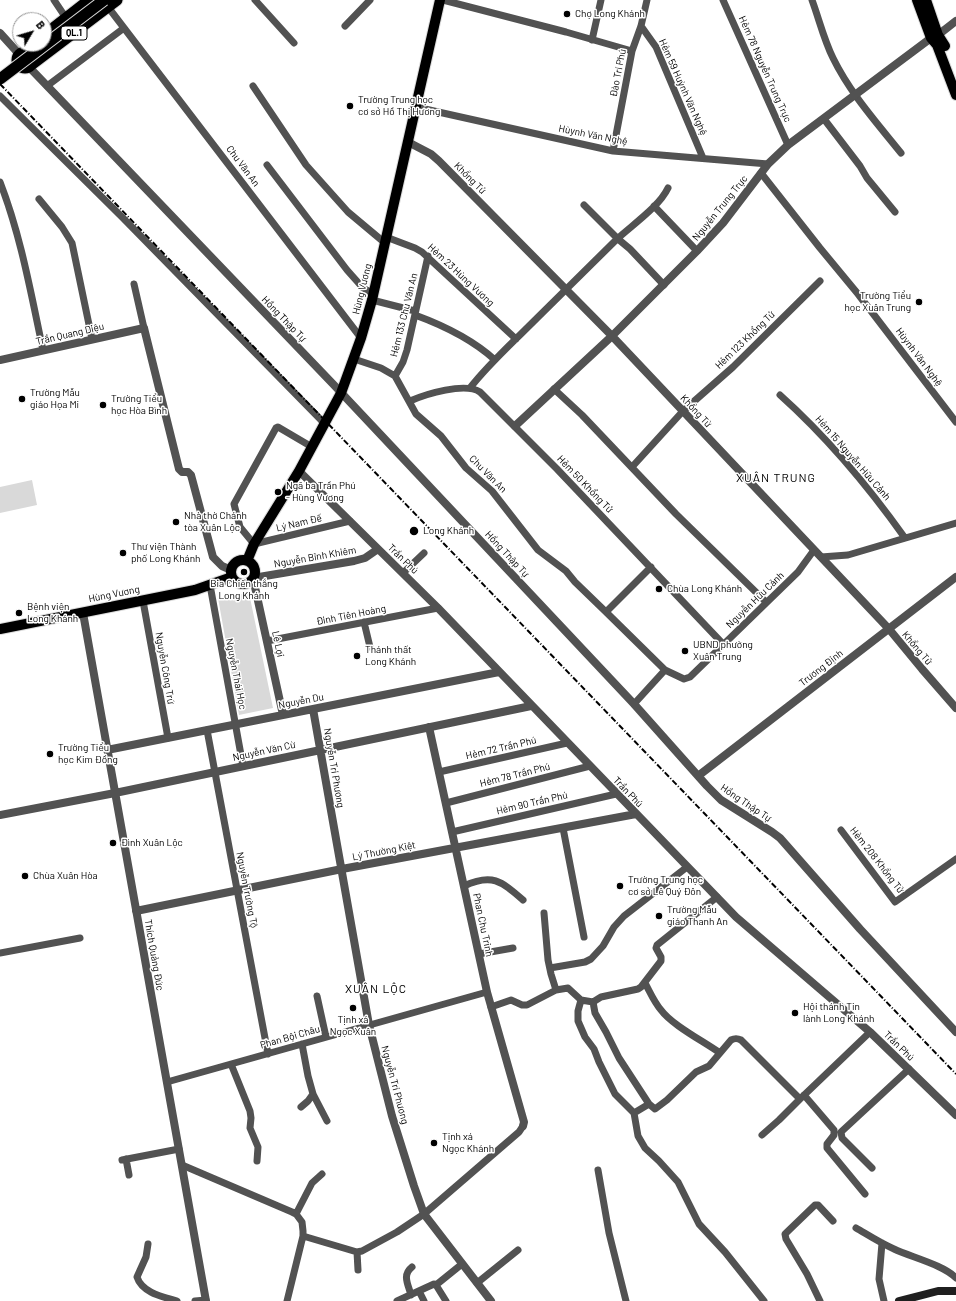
<!DOCTYPE html>
<meta charset="utf-8">
<style>
body{margin:0}
#map{position:relative;width:956px;height:1301px;overflow:hidden;background:#fff;font-family:Barlow,sans-serif}
canvas{display:block}
.north{position:absolute;left:12px;top:12px;width:40px;height:40px;box-sizing:border-box;background:#fff;border:1px solid #999;border-radius:50%;rotate:52deg;font-size:11px;font-weight:700;line-height:16px;text-align:center;color:#000}
.north::after{content:'';display:block;margin:auto;width:14px;height:18px;background:#000;clip-path:polygon(50% 0,100% 100%,50% 72%,0 100%)}
</style>
<div id="map">
<canvas width="956" height="1301"></canvas>
<div class="north">B</div>
</div>
<script>
const g = document.querySelector('canvas').getContext('2d');
g.lineJoin = 'round';
function fill(path, color) { g.fillStyle = color; g.fill(path, 'evenodd'); }
function stroke(path, color, width, dash) { g.strokeStyle = color; g.lineWidth = width; g.lineCap = dash ? 'butt' : 'round'; g.setLineDash(dash || []); g.stroke(path); }
function label(font, color, halo, rows, align = 'center') {
  g.font = font + ' Barlow,sans-serif'; g.lineWidth = 3; g.setLineDash([]); g.textBaseline = 'middle'; g.strokeStyle = halo; g.fillStyle = color; for (const [text, x, y, turn = 0] of rows) {
    g.save(); g.translate(x, y); g.rotate((+turn || 0) * Math.PI / 180); g.textAlign = isNaN(turn) ? turn : align; if (halo) g.strokeText(text, 0, 0); g.fillText(text, 0, 0); g.restore();
  }
}
fill(new Path2D(`
 M32,480L37,505L0,513V487Z
 M249,593L273,708L239,715L218,598Z`), '#d9d9d9');
const primary = new Path2D(`
 M917,0L931,38L937,45L956,95
 M926,0L938,35L945,46
 M231 572a12 12 0 1 1 24 0a12 12 0 1 1-24 0Z
 M247,561L254,544L299,471L341,393L361,338L372,300L440,0
 M0,629L195,590L232,577`);
const trunk = new Path2D(`
 M44,35L89,0
 M17 60a8 8 0 1 1 16 0a8 8 0 1 1-16 0Z
 M31,65L117,0`);
stroke(primary, '#dbdbdb', 12);
stroke(trunk, '#dbdbdb', 13);
stroke(new Path2D(`
 M54,0L66,18
 M255,0L294,43
 M443,0L566,32L632,51
 M723,0L788,145
 M812,0C819,19 824,40 833,58C850,93 877,123 901,153
 M108,7L361,338
 M345,26L370,0
 M641,26L656,47L703,158
 M592,40L601,0
 M47,86L124,28
 M253,86L306,165L348,212L385,243
 M0,96L122,217L325,424
 M416,107L613,151L768,164
 M824,119L860,166L867,178L895,212
 M613,151L632,51L641,26L647,0
 M267,165L347,270L363,288L374,294
 M761,173L820,248L858,294L956,422
 M0,182C21,236 31,294 43,350
 M39,199L62,227L72,243L92,339
 M584,205L618,239L630,249L664,285
 M654,206L697,251
 M386,237L415,248L422,252L516,339
 M134,284L144,328
 M372,300L415,311
 M415,315C445,326 472,339 495,360
 M354,359L381,368L395,376L416,414L441,436L466,468L492,491L538,550L566,571L575,582L606,612
 M395,376L403,362L407,350L428,256
 M470,388C487,366 509,346 529,326C558,297 587,269 616,240C632,225 659,207 668,188
 M554,389L582,415L676,514L766,602
 M780,395C828,438 868,486 905,538
 M410,401C426,394 465,382 480,392L557,469L723,644
 M312,447L278,427L276,428L234,504L240,527L254,544L350,521
 M632,467L683,411L733,367L820,281
 M821,557L848,555L956,523
 M651,567L606,612L665,670
 M403,573L424,553
 M210,585L243,766
 M143,601L168,738
 M364,622L370,647
 M267,641L438,608
 M634,704L665,670L684,679L690,677L798,572L814,550
 M207,730L268,1054
 M439,772L567,743
 M446,803L590,766
 M563,828L584,937
 M841,830L895,902L956,859
 M452,832L616,794
 M464,886C492,873 501,881 523,900
 M717,897L657,945L656,948L661,957V961L641,987L638,989L601,997L593,1002L581,1000L578,1011V1021L585,1037L594,1049L599,1062L615,1094L634,1113L638,1136L645,1148L659,1161L678,1182L699,1224L725,1252L764,1301
 M544,913L548,960L551,974L556,990
 M0,953L80,938
 M479,954L513,948
 M550,968L585,962L591,959L603,946L614,927L624,916L687,867
 M645,983C650,992 654,1002 661,1010C672,1025 703,1041 720,1053
 M317,996L326,1037
 M593,1002L595,1013L606,1032L619,1058L649,1104L655,1109L667,1100L696,1072L709,1066L731,1040C735,1038 737,1038 741,1040L800,1099L870,1032
 M491,1007L511,1000L522,1005H527L556,990L568,988L581,1000
 M302,1044L308,1076L313,1094L327,1121
 M231,1064L250,1111L251,1118L250,1128L258,1147L257,1161
 M167,1082L487,992
 M804,1095L834,1130V1135L827,1144V1148L865,1194
 M301,1107L308,1101L313,1094
 M634,1113L649,1104
 M762,1135L779,1120L800,1099
 M126,1159L129,1175
 M122,1160L179,1149
 M182,1165L292,1212L296,1214L302,1222L303,1231V1236L287,1301
 M872,1168L842,1138L841,1132L909,1069
 M598,1170L609,1233L626,1301
 M296,1214L312,1183L322,1174
 M856,1228C868,1235 880,1243 894,1249C911,1257 944,1265 956,1278
 M303,1236L357,1252L362,1251L397,1232L424,1214L519,1132L523,1126
 M882,1243L879,1279L884,1301
 M148,1244L146,1257L137,1277C142,1293 164,1297 177,1301
 M357,1252L358,1270
 M477,1283L518,1250
 M436,1285L462,1264
 M419,1291L424,1301
 M411,1295C408,1284 402,1275 412,1267
 M195,1301L206,1300
 M397,1301L434,1284L436,1285L446,1301
 M820,1301L807,1274L786,1239L785,1234L815,1205H818L833,1221`), '#525252', 7);
stroke(new Path2D(`
 M0,33L19,54
 M29,67L333,384L634,704L707,786L721,800L772,832L780,838L860,929L956,1032
 M408,142L431,154L439,161L612,336L889,629L922,669L956,708
 M0,360L144,328L179,469L182,472H188L191,475L213,557L222,566L231,570
 M515,426L612,336L697,251L723,223L768,164L788,145L931,38L938,35L956,21
 M299,471L438,608L736,917L870,1032L956,1115
 M83,613L206,1301
 M313,709L369,1025L392,1116L414,1186L424,1214L491,1301
 M283,715L253,578L354,561L365,558L378,549
 M429,727L487,992L524,1122L523,1126
 M107,750L499,672
 M698,776L956,577
 M0,815L115,793L531,706
 M136,911L342,869L636,814`), '#525252', 8);
stroke(new Path2D(`
 M899,1301L938,1291H956`), '#1f1f1f', 8);
stroke(primary, '#000', 10);
stroke(trunk, '#000', 11);
stroke(new Path2D(`
 M0,84L956,1074`), '#000', 2, [6, 2, 1, 2]);
const trunkBridge = new Path2D(`
 M0,79L104,0`);
stroke(trunkBridge, '#dbdbdb', 13, []);
stroke(trunkBridge, '#000', 11);
for (const [x, y, r, color] of [
 [567,14,4,"#000"],
 [350,106,4,"#000"],
 [919,302,4,"#000"],
 [22,399,4,"#000"],
 [103,405,4,"#000"],
 [278,492,4,"#000"],
 [176,522,4,"#000"],
 [414,531,5,"#000"],
 [123,553,4,"#000"],
 [244,572,4,"#000"],
 [659,589,4,"#000"],
 [19,613,4,"#000"],
 [685,651,4,"#000"],
 [357,656,4,"#000"],
 [50,754,4,"#000"],
 [113,843,4,"#000"],
 [25,876,4,"#000"],
 [620,886,4,"#000"],
 [659,916,4,"#000"],
 [353,1008,4,"#000"],
 [795,1013,4,"#000"],
 [434,1143,4,"#000"]
]) { const dot = new Path2D(); dot.arc(x, y, r, 0, 2 * Math.PI); g.fillStyle = color; g.fill(dot); stroke(dot, '#fff', 1.5); }
for (const [x, y, w] of [
 [74,33,26]
]) { const box = new Path2D(); box.roundRect(x - w / 2, y - 7, w, 14, 3); g.fillStyle = '#fff'; g.fill(box); stroke(box, '#000', 1); }
label('bold 9px', '#000', null, [
 ["QL.1",74,33]
]);
label('10px', '#000', '#fff', [
 ["Chợ Long Khánh",575,14],
 ["Trường Trung học",358,100],
 ["cơ sở Hồ Thị Hương",358,112],
 ["Trường Tiểu",911,296,"right"],
 ["học Xuân Trung",911,308,"right"],
 ["Trường Mẫu",30,393],
 ["giáo Họa Mi",30,405],
 ["Trường Tiểu",111,399],
 ["học Hòa Bình",111,411],
 ["Ngã ba Trần Phú",286,486],
 ["- Hùng Vương",286,498],
 ["Nhà thờ Chánh",184,516],
 ["tòa Xuân Lộc",184,528],
 ["Long Khánh",423,531],
 ["Thư viện Thành",131,547],
 ["phố Long Khánh",131,559],
 ["Bia Chiến thắng",244,584,"center"],
 ["Long Khánh",244,596,"center"],
 ["Chùa Long Khánh",667,589],
 ["Bệnh viện",27,607],
 ["Long Khánh",27,619],
 ["UBND phường",693,645],
 ["Xuân Trung",693,657],
 ["Thánh thất",365,650],
 ["Long Khánh",365,662],
 ["Trường Tiểu",58,748],
 ["học Kim Đồng",58,760],
 ["Đình Xuân Lộc",121,843],
 ["Chùa Xuân Hòa",33,876],
 ["Trường Trung học",628,880],
 ["cơ sở Lê Quý Đôn",628,892],
 ["Trường Mẫu",667,910],
 ["giáo Thanh An",667,922],
 ["Hội thánh Tin",803,1007],
 ["lành Long Khánh",803,1019],
 ["Tịnh xá",353,1020,"center"],
 ["Ngọc Xuân",353,1032,"center"],
 ["Tịnh xá",442,1137],
 ["Ngọc Khánh",442,1149]
], 'left');
label('10px', '#000', '#fff', [
 ["Hẻm 78 Nguyễn Trung Trực",765,69,66],
 ["Đào Trí Phú",618,73,-79],
 ["Hẻm 59 Huỳnh Văn Nghệ",683,87,66],
 ["Hùynh Văn Nghệ",593,135,11],
 ["Chu Văn An",243,166,53],
 ["Khổng Tử",470,178,45],
 ["Nguyễn Trung Trực",720,208,-51],
 ["Hẻm 23 Hùng Vương",461,275,43],
 ["Hùng Vương",362,289,-76],
 ["Hẻm 133 Chu Văn An",404,315,-76],
 ["Hồng Thập Tự",284,319,46],
 ["Trần Quang Diệu",70,334,-13],
 ["Hẻm 123 Khổng Tử",745,340,-44],
 ["Hùynh Văn Nghệ",919,357,53],
 ["Khổng Tử",696,411,47],
 ["Hẻm 15 Nguyễn Hữu Cảnh",853,458,49],
 ["Chu Văn An",488,474,45],
 ["Hẻm 50 Khổng Tử",585,484,46],
 ["Lý Nam Đế",299,523,-13],
 ["Hồng Thập Tự",507,554,47],
 ["Nguyễn Bỉnh Khiêm",315,557,-10],
 ["Trần Phú",403,559,44],
 ["Hùng Vương",114,594,-11],
 ["Nguyễn Hữu Cảnh",755,600,-44],
 ["Đinh Tiên Hoàng",351,615,-11],
 ["Lê Lợi",278,644,78],
 ["Khổng Tử",917,648,50],
 ["Nguyễn Công Trứ",165,668,80],
 ["Trương Định",821,668,-38],
 ["Nguyễn Thái Học",236,674,79],
 ["Nguyễn Du",301,701,-11],
 ["Hẻm 72 Trần Phú",501,748,-13],
 ["Nguyễn Văn Cừ",264,751,-12],
 ["Nguyễn Tri Phương",334,768,80],
 ["Hẻm 78 Trần Phú",515,775,-14],
 ["Trần Phú",628,792,46],
 ["Hẻm 90 Trần Phú",532,803,-13],
 ["Hồng Thập Tự",746,803,34],
 ["Lý Thường Kiệt",384,851,-11],
 ["Hẻm 208 Khổng Tử",877,860,52],
 ["Nguyễn Trường Tộ",247,890,79],
 ["Phan Chu Trinh",483,925,78],
 ["Thích Quảng Đức",154,955,80],
 ["Phan Bội Châu",290,1037,-16],
 ["Trần Phú",899,1046,44],
 ["Nguyễn Tri Phương",395,1085,75]
]);
g.letterSpacing = '1px';
label('12px', '#000', '#fff', [
 ["XUÂN TRUNG",776,478],
 ["XUÂN LỘC",376,989]
]);
g.letterSpacing = '0px';
</script>
